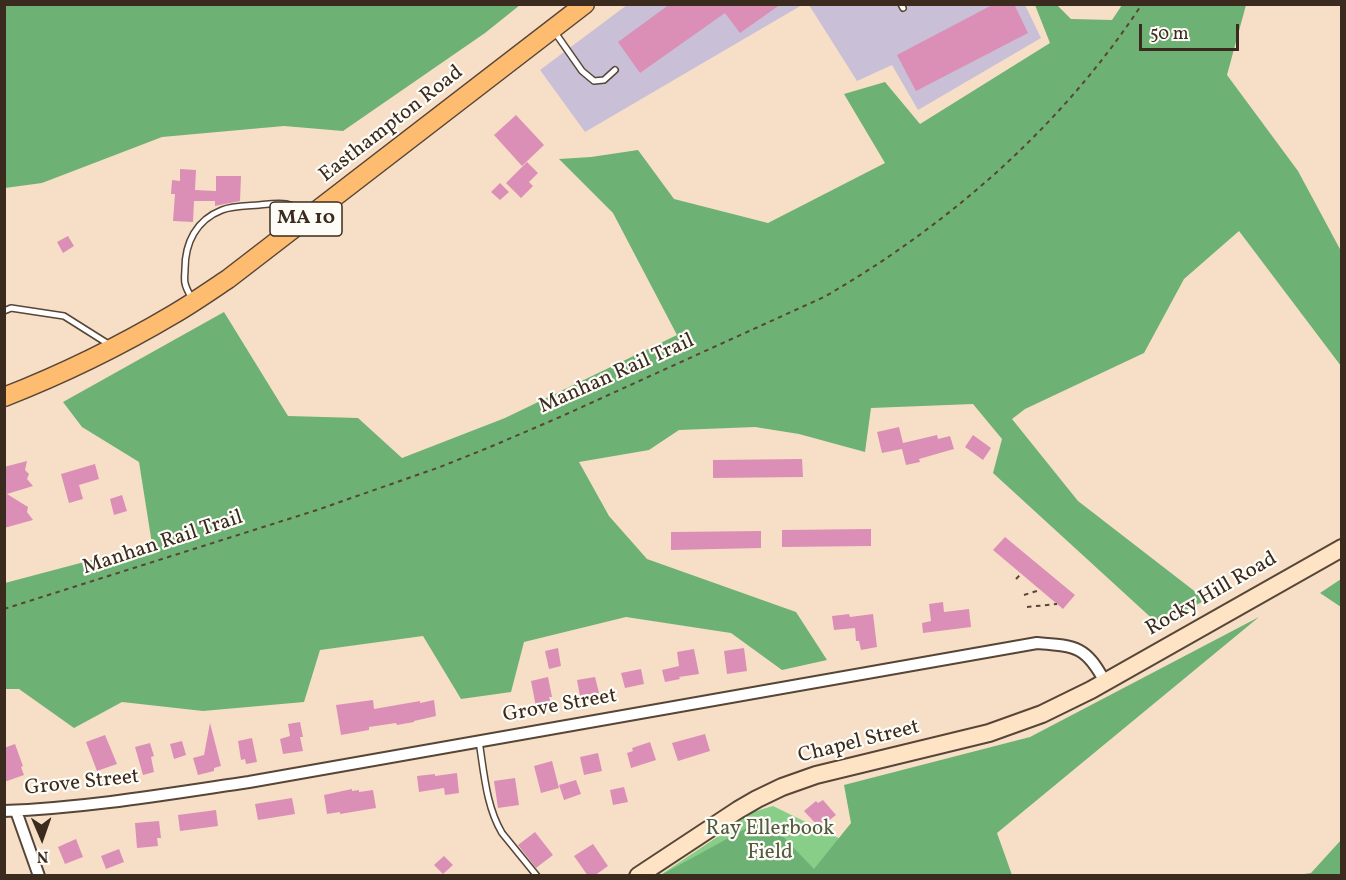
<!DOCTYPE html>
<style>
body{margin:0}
#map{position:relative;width:1346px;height:880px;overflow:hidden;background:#f6dfc6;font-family:Vollkorn,serif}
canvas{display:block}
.frame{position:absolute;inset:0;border:6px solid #3b2a1e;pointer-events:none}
.north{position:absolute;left:12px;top:808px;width:60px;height:60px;-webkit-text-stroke:4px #fdfcf7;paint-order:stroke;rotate:178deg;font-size:16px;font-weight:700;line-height:24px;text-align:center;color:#3b2a1e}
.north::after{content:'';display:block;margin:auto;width:21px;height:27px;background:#3b2a1e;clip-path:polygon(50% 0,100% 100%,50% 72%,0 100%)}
.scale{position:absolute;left:1139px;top:24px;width:100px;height:27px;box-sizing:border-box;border:3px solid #3b2a1e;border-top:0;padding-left:8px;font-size:18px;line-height:21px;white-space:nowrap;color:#3b2a1e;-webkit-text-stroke:4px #fdfcf7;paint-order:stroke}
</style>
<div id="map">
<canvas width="1346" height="880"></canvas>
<div class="frame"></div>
<div class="north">N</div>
<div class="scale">50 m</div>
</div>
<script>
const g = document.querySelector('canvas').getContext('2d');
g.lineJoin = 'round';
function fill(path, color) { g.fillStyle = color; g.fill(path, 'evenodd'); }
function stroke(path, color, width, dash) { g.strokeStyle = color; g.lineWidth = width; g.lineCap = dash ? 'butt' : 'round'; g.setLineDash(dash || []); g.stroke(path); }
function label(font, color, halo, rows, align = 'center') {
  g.font = font + ' Vollkorn,serif'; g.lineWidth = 4.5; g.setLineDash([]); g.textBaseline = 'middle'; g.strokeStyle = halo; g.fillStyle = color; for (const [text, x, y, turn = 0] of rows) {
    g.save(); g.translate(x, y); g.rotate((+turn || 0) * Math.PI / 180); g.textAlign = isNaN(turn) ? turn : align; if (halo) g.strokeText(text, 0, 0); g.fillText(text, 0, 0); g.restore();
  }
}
fill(new Path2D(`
 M627,5H802L585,132L540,70Z
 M809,5H1025L1041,38L918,110L892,65L857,81Z`), '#c9bfd7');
fill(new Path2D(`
 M773,806L855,846L898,876H659L726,831L750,813Z`), '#88ce88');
fill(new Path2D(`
 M4,5L5,4L520,5L485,33L343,131L284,126L162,137L42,183L5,188Z
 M1035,5H1057L1071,19L1112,20L1122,5H1246L1227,75L1298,171L1341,251V366L1239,231L1184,279L1144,353L1025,409L1012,419L1078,501L1206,600L1158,624L993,473L1002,439L973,404L871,408L865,452L799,434L755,427L679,430L649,450L579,462L609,516L647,559L796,612L827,660L782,670L731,633L626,617L524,642L511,692L461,699L423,636L320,650L304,702L203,711L122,702L74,728L19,689H5V583L152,544L139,462L82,427L63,402L224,312L288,416L358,418L402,458L505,418L677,335L613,213L559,159L591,157L638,150L674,199L768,223L885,163L844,94L885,82L920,124L1050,43Z
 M1341,579V607L1320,593Z
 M1259,617L997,833L1012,875H661L765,818L814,869L851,823L844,785L1030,737Z
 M1341,840V875H1297L1311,873Z`), '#6eb174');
fill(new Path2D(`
 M670,4H781L740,33L725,13L640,73L618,42Z
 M994,4H1014L1028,33L916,91L897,55Z
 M516,115L544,145L522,166L494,135Z
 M527,162L538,173L529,182L533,186L521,198L506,183Z
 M180,169L196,170L195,190L216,191V176H241L240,201L215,206V201H194L193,222L173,221L175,194H171L172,180L180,181Z
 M500,183L509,192L500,200L491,192Z
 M68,236L74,246L63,253L57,242Z
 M899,427L903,443L937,435L938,439L950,436L954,449L919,459L920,462L906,465L902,449L882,453L877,432Z
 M973,435L991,448L983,460L965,447Z
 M802,459L803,477L713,478V460Z
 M27,461L25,470L29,474L27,479L33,486L7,494L28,507L27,512L33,520L4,528V467Z
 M95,464L99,479L79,485L83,499L69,503L61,474Z
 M122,495L127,511L114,515L110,499Z
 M871,529V546L782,547V530Z
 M761,531V548L671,550V532Z
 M1005,537L1075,595L1063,609L993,550Z
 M943,602L944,612L969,609L971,627L923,633L922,623L931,621L929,604Z
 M849,614L850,617L873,614L877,647L861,650L859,641H856L855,628L834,630L832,616Z
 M558,648L561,666L549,669L545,651Z
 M744,648L747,671L727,674L724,651Z
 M694,649L699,674L679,677L680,679L665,682L662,670L679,666L677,652Z
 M641,669L644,684L625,688L621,673Z
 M548,677L552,697H549L551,704L536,707L531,681Z
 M595,677L599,693L580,696L577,680Z
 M373,700L374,709L420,701V703L434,700L436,716L414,721V722L397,725L396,723L369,727V730L341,735L336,705Z
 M300,722L303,737H300L303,751L283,754L280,739L290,736L288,724Z
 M210,723L221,766L214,768V771L198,775L193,758L204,755Z
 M705,734L710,751L678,761L672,743Z
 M105,735L117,764L97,771L86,742Z
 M252,738L257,762L246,764L245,759L241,760L238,741Z
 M182,741L186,755L174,759L170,744Z
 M650,742L656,760L631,768L627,753L633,751L632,748Z
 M150,743L154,756L151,757L154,772L143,775L135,747Z
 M15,744L23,766L21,767L24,775L4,782V748Z
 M598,753L602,771L584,775L580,757Z
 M552,761L559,788L541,793L534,766Z
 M457,773L459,793L445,795L444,788L419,792L417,776L435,774V776Z
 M515,778L519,805L498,808L494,781Z
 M576,780L581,794L564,800L559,785Z
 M624,787L628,802L613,805L610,790Z
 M352,789V791L359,790V792L373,790L376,808L340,814V812L327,814L324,795Z
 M292,798L295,814L258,820L255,804Z
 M823,800L836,815L827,822L825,820L818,826L804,811L816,801L818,803Z
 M216,810L218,826L180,831L178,815Z
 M159,821L161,838H157L158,846L137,848L135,823Z
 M535,832L553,855L536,868L518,845Z
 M76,839L83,857L65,864L58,847Z
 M593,844L608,866L594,876H588L574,856Z
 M119,849L124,862L106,869L101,856Z
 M444,856L453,865L443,874L434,865Z`), '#db8fb6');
const service = new Path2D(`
 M901,4L903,8
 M554,31L582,71L594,81L604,80L615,70
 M193,300C190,295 186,289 185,283C184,279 185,273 185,269C185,243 196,220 222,210C232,206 247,206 259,205C278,203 292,200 307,216
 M4,311L11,308L64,316L110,345
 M479,741C484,772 486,806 502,833L537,876`);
const minor = new Path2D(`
 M4,811C86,808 168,794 249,782L1037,643C1076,646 1086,646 1105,682
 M16,811L39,876`);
const secondary = new Path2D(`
 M638,876L738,810L757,799L782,787L816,775L989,733L1042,714L1091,690L1342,548`);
const primary = new Path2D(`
 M4,397C63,374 120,346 174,314C193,303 210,291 228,279L585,4`);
stroke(service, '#574537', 8);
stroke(minor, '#574537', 14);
stroke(secondary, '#574537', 20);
stroke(primary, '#574537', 21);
stroke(new Path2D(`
 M1016,579L1021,574
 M1024,595L1040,590
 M1027,607L1057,604
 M4,609L317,510L440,467L490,447L560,417L824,297C949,225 1062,126 1142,4`), '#574537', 2, [4.5, 4.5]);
stroke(service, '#fff', 5);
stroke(minor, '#fff', 10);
stroke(secondary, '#fee4c5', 16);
stroke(primary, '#fdbc6f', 18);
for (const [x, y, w] of [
 [306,219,72]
]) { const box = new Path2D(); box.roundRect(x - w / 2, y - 17, w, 34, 4.5); g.fillStyle = '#fdfcf7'; g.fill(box); stroke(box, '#3b2a1e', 1.5); }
label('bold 20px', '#3b2a1e', null, [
 ["MA 10",306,219]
]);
label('21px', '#3b2a1e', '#fdfcf7', [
 ["Easthampton Road",392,125,-38],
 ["Manhan Rail Trail",617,375,-24],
 ["Manhan Rail Trail",163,544,-18],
 ["Rocky Hill Road",1212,595,-30],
 ["Grove Street",560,707,-10],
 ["Chapel Street",859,743,-14],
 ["Grove Street",82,784,-6]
]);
label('21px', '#525b3e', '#fdfcf7', [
 ["Ray Ellerbook",770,830],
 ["Field",770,854]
]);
</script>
